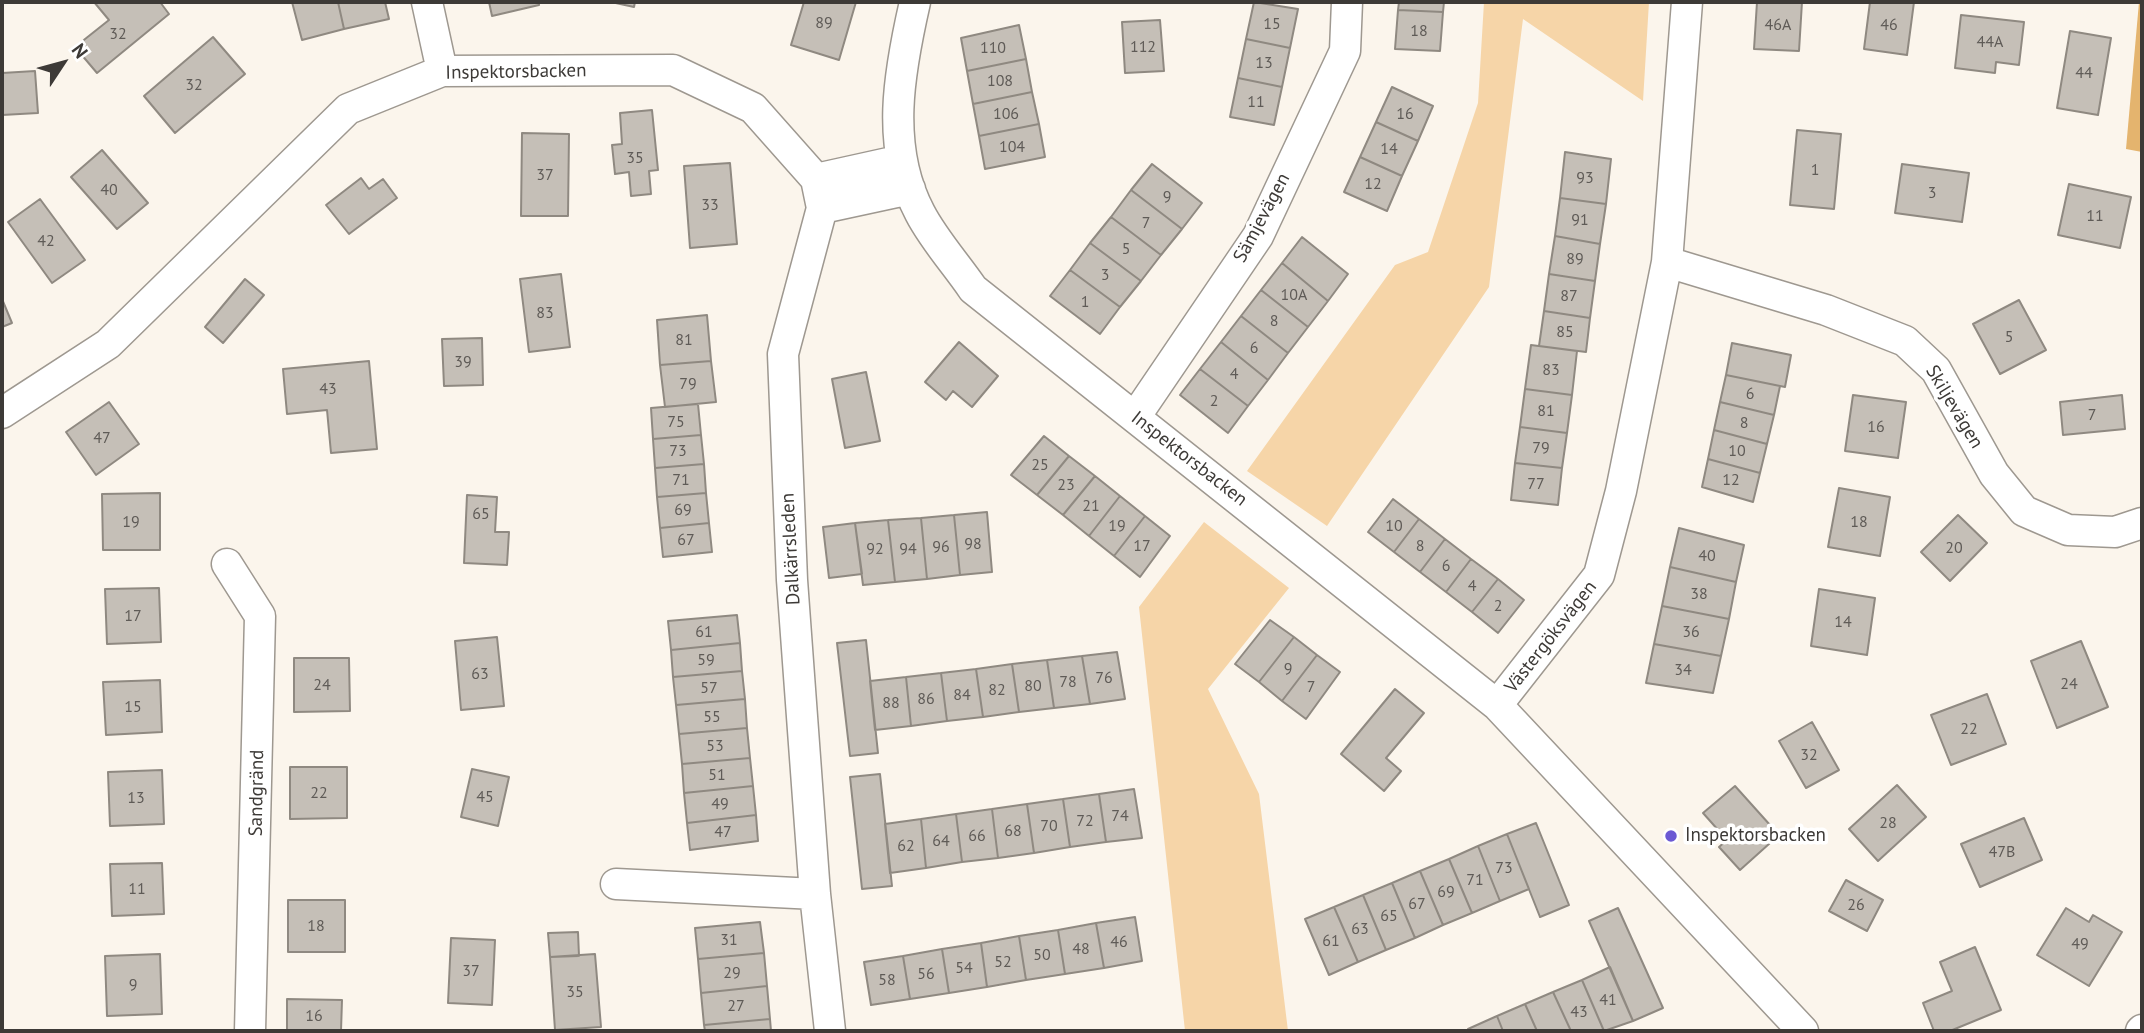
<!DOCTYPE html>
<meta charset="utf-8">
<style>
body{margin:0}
#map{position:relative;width:2144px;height:1033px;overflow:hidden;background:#fbf5ec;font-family:"PT Sans",sans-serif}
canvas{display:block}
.frame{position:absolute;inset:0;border:4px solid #3d3a37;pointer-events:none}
.north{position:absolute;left:28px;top:28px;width:70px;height:70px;-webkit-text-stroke:5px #fff;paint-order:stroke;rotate:54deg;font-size:19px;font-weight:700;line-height:28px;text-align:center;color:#3d3a37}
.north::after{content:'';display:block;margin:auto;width:24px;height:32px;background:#3d3a37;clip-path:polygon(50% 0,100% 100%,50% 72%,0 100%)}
</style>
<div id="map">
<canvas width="2144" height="1033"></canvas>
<div class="frame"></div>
<div class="north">N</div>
</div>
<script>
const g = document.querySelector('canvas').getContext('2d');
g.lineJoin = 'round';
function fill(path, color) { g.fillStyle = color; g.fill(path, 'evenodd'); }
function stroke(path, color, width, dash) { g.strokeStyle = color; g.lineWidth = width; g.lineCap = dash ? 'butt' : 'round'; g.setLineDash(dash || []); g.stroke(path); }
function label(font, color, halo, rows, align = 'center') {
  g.font = font + ' "PT Sans",sans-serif'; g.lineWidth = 7; g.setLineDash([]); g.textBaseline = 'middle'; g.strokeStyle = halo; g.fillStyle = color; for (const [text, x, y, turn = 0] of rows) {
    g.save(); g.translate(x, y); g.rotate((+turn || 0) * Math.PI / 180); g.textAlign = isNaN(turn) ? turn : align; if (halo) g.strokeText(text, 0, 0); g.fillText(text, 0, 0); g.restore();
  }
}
fill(new Path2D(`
 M1484,2H1649L1643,101L1523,19L1489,287L1327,526L1247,471L1395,265L1428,252L1478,103Z
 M1204,522L1289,588L1208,689L1259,794L1288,1031H1185L1139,607Z`), '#f6d5a8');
fill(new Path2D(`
 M2139,2H2142V152L2126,149Z`), '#e4b46e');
const building = new Path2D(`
 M94,2H160L169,14L97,73L75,47L109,20Z
 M292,2H338L344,29L302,40Z
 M338,2H385L389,19L344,29Z
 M489,2H539V5L492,16Z
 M611,2H635L634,7Z
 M804,2H856L839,60L791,45Z
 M1254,2L1298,9L1290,48L1246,39Z
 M1399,2H1444L1443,12L1398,10Z
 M1757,2H1802L1799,51L1754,49Z
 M1870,2H1914L1907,55L1864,49Z
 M1398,10L1443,12L1440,51L1395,49Z
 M1961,15L2024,22L2019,65L1996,62L1995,73L1955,68Z
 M1160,20L1164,71L1125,73L1122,22Z
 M1019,25L1026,59L967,71L961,38Z
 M2070,31L2111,38L2098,115L2057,108Z
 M213,37L245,74L175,133L144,96Z
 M1246,39L1290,48L1282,87L1238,78Z
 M1026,59L1032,92L973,104L967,71Z
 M35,71L38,113L2,115V73Z
 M1238,78L1282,87L1274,125L1230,117Z
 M1392,87L1433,106L1418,141L1376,122Z
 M1032,92L1039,124L979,136L973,104Z
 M652,110L658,170L649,171L651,194L631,196L629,172L615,174L612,145L622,144L620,113Z
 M1376,122L1418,141L1402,176L1360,157Z
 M1039,124L1045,157L985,169L979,136Z
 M1797,130L1841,134L1834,209L1790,205Z
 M522,133L569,134L568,216H521Z
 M102,150L148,203L117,229L71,177Z
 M1565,152L1611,159L1606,204L1560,198Z
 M1360,157L1402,176L1387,211L1344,192Z
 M730,163L737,244L690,248L684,166Z
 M1152,164L1202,203L1182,229L1131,190Z
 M1902,164L1969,173L1962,222L1895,213Z
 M361,178L369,189L383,179L397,198L349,234L326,205Z
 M2069,184L2131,197L2120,248L2058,235Z
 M1131,190L1182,229L1161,255L1111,217Z
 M1560,198L1606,204L1600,244L1555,236Z
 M40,199L85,260L52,283L8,222Z
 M1111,217L1161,255L1141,281L1090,243Z
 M1555,236L1600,244L1595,281L1549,274Z
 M1302,237L1348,274L1328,301L1282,263Z
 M1090,243L1141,281L1120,307L1070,270Z
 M1282,263L1328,301L1308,327L1261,290Z
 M1070,270L1120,307L1100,334L1050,296Z
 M561,274L570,347L529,352L520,279Z
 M1549,274L1595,281L1590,318L1544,311Z
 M245,279L264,295L223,343L205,327Z
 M1261,290L1308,327L1288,353L1241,316Z
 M2,299L12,323L2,327Z
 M2019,300L2046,350L2000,374L1973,324Z
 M1544,311L1590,318L1586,352L1539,346Z
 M707,315L711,361L660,365L657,320Z
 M1241,316L1288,353L1268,380L1221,342Z
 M482,338L483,385L444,386L442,339Z
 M959,342L998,376L972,407L953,391L946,400L925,382Z
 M1221,342L1268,380L1248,406L1200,369Z
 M1732,343L1791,355L1785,387L1726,375Z
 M1531,345L1577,351L1572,395L1525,389Z
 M369,361L377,449L331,453L327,410L287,414L283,369Z
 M711,361L716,402L665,407L660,365Z
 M1200,369L1248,406L1228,433L1180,395Z
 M866,372L880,441L845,448L832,379Z
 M1726,375L1780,386L1774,415L1720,402Z
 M1525,389L1572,395L1567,433L1520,427Z
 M1853,395L1906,402L1898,458L1845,451Z
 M2122,395L2125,429L2063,435L2060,402Z
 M109,402L139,444L96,475L66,432Z
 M1720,402L1774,415L1767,444L1714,430Z
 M698,404L701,435L653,439L651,408Z
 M1520,427L1567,433L1562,468L1515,463Z
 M1714,430L1767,444L1760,473L1708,459Z
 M701,435L704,464L655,468L653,439Z
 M1044,436L1069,456L1037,495L1011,475Z
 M1069,456L1095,476L1063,515L1037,495Z
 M1708,459L1760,473L1753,502L1702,487Z
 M1515,463L1562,468L1558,505L1511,500Z
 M704,464L706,493L657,497L655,468Z
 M1095,476L1120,496L1089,536L1063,515Z
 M1839,488L1890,497L1880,556L1828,547Z
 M160,493V550H103L102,494Z
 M706,493L709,523L660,528L657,497Z
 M467,495L497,497L495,532H509L507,565L464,563Z
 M1120,496L1145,516L1114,556L1089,536Z
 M1393,499L1419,519L1394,552L1368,532Z
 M987,512L992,572L960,575L954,515Z
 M954,515L960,575L927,579L921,518Z
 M1958,515L1987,543L1950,581L1921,552Z
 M1145,516L1170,536L1140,577L1114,556Z
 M921,518L927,579L895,582L888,520Z
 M1419,519L1445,539L1420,572L1394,552Z
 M888,520L895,582L863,585L855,523Z
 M709,523L712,552L663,557L660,528Z
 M855,523L862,574L829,578L823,527Z
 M1679,528L1744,545L1736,582L1670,567Z
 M1445,539L1471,559L1446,592L1420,572Z
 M1471,559L1498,579L1472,612L1446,592Z
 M1670,567L1736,582L1729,619L1662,606Z
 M1498,579L1524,600L1498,633L1472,612Z
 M159,588L161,642L107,644L105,589Z
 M1819,589L1875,598L1867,655L1811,646Z
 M1662,606L1729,619L1721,656L1654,644Z
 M737,615L740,643L671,650L668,621Z
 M1270,620L1294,637L1259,682L1235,664Z
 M497,637L504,706L461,710L455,641Z
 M1294,637L1317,655L1282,701L1259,682Z
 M866,640L878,753L850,756L837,643Z
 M2081,641L2108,707L2057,728L2031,661Z
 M740,643L742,671L673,677L671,650Z
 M1654,644L1721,656L1713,693L1646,683Z
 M1117,652L1125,699L1090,704L1082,656Z
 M1317,655L1340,672L1306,719L1282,701Z
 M1082,656L1090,704L1054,708L1047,660Z
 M294,658H349L350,711L294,712Z
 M1047,660L1054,708L1019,712L1012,664Z
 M1012,664L1019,712L983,717L976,669Z
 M976,669L983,717L947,721L941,673Z
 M742,671L745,699L676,705L673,677Z
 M941,673L947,721L911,726L906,677Z
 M906,677L911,726L875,730L870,681Z
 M160,680L162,732L106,735L103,682Z
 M1395,689L1424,713L1386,758L1401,771L1384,791L1341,754Z
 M1987,694L2006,744L1951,765L1931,715Z
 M745,699L747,728L679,734L676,705Z
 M1812,722L1839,770L1806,788L1779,741Z
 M747,728L750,758L682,764L679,734Z
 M750,758L753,786L684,793L682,764Z
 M290,767H347V818L290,819Z
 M472,769L509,777L498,826L461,817Z
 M162,770L164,824L110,826L108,772Z
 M880,774L892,886L862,889L850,777Z
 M1897,785L1926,817L1878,861L1849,829Z
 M753,786L756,815L687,823L684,793Z
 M1735,786L1779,835L1740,870L1719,847L1727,840L1703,813Z
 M1134,789L1142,838L1106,842L1099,794Z
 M1099,794L1106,842L1070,847L1063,799Z
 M1063,799L1070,847L1034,853L1027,804Z
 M1027,804L1034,853L998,858L992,809Z
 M992,809L998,858L962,862L956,814Z
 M956,814L962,862L926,868L921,819Z
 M756,815L758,841L690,850L687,823Z
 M2024,818L2042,860L1980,887L1961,844Z
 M921,819L926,868L890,873L885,824Z
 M1536,823L1569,905L1540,917L1507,834Z
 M1507,834L1529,889L1500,901L1478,846Z
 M1478,846L1500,901L1472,913L1449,859Z
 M1449,859L1472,913L1443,925L1420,871Z
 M162,863L164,914L112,916L110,864Z
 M1420,871L1443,925L1415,938L1392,883Z
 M1846,880L1883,900L1867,931L1829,911Z
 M1392,883L1415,938L1386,950L1363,895Z
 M1363,895L1386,950L1358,962L1334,907Z
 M288,900H345V952H288Z
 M1334,907L1358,962L1329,975L1305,919Z
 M1618,908L1663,1008L1633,1021L1589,921Z
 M2066,908L2089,922L2093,915L2122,932L2089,986L2037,955Z
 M1135,917L1142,961L1104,968L1096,923Z
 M760,922L764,953L698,959L695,928Z
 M1096,923L1104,968L1065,974L1058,930Z
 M1058,930L1065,974L1026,980L1019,936Z
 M578,932L579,956L550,957L548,933Z
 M1019,936L1026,980L987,987L981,943Z
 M451,938L495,940L492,1005L448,1003Z
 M981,943L987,987L949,993L942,949Z
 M1975,947L2001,1010L1950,1031H1934L1923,1003L1952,991L1940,962Z
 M942,949L949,993L910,999L903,956Z
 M764,953L767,986L701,993L698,959Z
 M160,954L162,1014L107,1016L105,956Z
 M595,954L601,1027L555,1030L550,957Z
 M903,956L910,999L871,1005L864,962Z
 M1610,967L1633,1021L1604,1031L1582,980Z
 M1582,980L1604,1031H1571L1553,992Z
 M767,986L770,1019L704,1025L701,993Z
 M1553,992L1571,1031H1537L1525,1004Z
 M287,999L342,1000L341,1031H287Z
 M1525,1004L1537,1031H1503L1497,1016Z
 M1497,1016L1503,1031H1470L1468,1029Z
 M770,1019L771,1031H705L704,1025Z`);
fill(building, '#c5bfb7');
stroke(building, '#8f8981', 2);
const street = new Path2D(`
 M427,2L442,71
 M915,2C899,72 885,147 920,213C934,240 956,264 973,289L1497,705
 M1687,2L1667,262L1621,491L1599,575L1497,705L1803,1031
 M816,179L902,160
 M822,208L910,189
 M1667,262L1826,310L1905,341L1936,370L1994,474L2024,511L2068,530L2115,532L2142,523
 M2,413L108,344L348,109L442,71L673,70L753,108L816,179L822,208L783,354L792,580L815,894L830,1031
 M1135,417L1258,236L1345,51L1347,2
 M227,564L260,616L250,1031
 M616,884L815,894
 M2141,1031L2142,1030`);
stroke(street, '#9e9890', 33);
stroke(street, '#fff', 30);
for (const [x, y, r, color] of [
 [1671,836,7,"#6b59d3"]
]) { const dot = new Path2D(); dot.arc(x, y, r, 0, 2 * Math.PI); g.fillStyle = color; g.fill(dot); stroke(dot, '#fff', 2.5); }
label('16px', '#5f5b57', null, [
 ["89",824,23],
 ["15",1272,24],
 ["46A",1778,25],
 ["46",1889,25],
 ["18",1419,31],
 ["32",118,34],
 ["44A",1990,42],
 ["112",1143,47],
 ["110",993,48],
 ["13",1264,63],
 ["44",2084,73],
 ["108",1000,81],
 ["32",194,85],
 ["11",1256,102],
 ["106",1006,114],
 ["16",1405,114],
 ["104",1012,147],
 ["14",1389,149],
 ["35",635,158],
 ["1",1815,170],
 ["37",545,175],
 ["93",1585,178],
 ["12",1373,184],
 ["40",109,190],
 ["3",1932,193],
 ["9",1167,197],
 ["33",710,205],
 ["11",2095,216],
 ["91",1580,220],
 ["7",1146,223],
 ["42",46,241],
 ["5",1126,249],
 ["89",1575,259],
 ["3",1105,275],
 ["10A",1294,295],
 ["87",1569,296],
 ["1",1085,302],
 ["83",545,313],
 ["8",1274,321],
 ["85",1565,332],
 ["5",2009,337],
 ["81",684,340],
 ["6",1254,348],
 ["39",463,362],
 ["83",1551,370],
 ["4",1234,374],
 ["79",688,384],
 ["43",328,389],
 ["6",1750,394],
 ["2",1214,401],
 ["81",1546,411],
 ["7",2092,415],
 ["75",676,422],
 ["8",1744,423],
 ["16",1876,427],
 ["47",102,438],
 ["79",1541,448],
 ["73",678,451],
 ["10",1737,451],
 ["25",1040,465],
 ["71",681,480],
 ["12",1731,480],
 ["77",1536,484],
 ["23",1066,485],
 ["21",1091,506],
 ["69",683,510],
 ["65",481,514],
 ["19",131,522],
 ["18",1859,522],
 ["19",1117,526],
 ["10",1394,526],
 ["67",686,540],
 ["98",973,544],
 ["17",1142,546],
 ["8",1420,546],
 ["96",941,547],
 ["20",1954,548],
 ["92",875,549],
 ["94",908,549],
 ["40",1707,556],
 ["6",1446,566],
 ["4",1472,586],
 ["38",1699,594],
 ["2",1498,606],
 ["17",133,616],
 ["14",1843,622],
 ["61",704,632],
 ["36",1691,632],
 ["59",706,660],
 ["9",1288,669],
 ["34",1683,670],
 ["63",480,674],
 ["76",1104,678],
 ["78",1068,682],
 ["24",2069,684],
 ["24",322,685],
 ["80",1033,686],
 ["7",1311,687],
 ["57",709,688],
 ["82",997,690],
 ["84",962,695],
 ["86",926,699],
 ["88",891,703],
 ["15",133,707],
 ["55",712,717],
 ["22",1969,729],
 ["53",715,746],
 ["32",1809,755],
 ["51",717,775],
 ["22",319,793],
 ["45",485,797],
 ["13",136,798],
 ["49",720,804],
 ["74",1120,816],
 ["72",1085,821],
 ["28",1888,823],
 ["70",1049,826],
 ["68",1013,831],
 ["47",723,832],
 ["66",977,836],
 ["64",941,841],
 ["62",906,846],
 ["47B",2002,852],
 ["73",1504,868],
 ["71",1475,880],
 ["11",137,889],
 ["69",1446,892],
 ["67",1417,904],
 ["26",1856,905],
 ["65",1389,916],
 ["18",316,926],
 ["63",1360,929],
 ["31",729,940],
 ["61",1331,941],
 ["46",1119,942],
 ["49",2080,944],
 ["48",1081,949],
 ["50",1042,955],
 ["52",1003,962],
 ["54",964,968],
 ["37",471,971],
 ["29",732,973],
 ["56",926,974],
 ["58",887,980],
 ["9",133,985],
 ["35",575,992],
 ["41",1608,1000],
 ["27",736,1006],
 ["43",1579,1012],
 ["16",314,1016]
]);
label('19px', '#3d3a37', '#fff', [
 ["Inspektorsbacken",516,72,-1],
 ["Sämjevägen",1262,218,-62],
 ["Skiljevägen",1954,407,59],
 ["Inspektorsbacken",1189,459,38],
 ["Dalkärrsleden",791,549,-93],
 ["Västergöksvägen",1551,637,-52],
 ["Sandgränd",257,793,-89]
]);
label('19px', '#3d3a37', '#fff', [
 ["Inspektorsbacken",1685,836]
], 'left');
</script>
